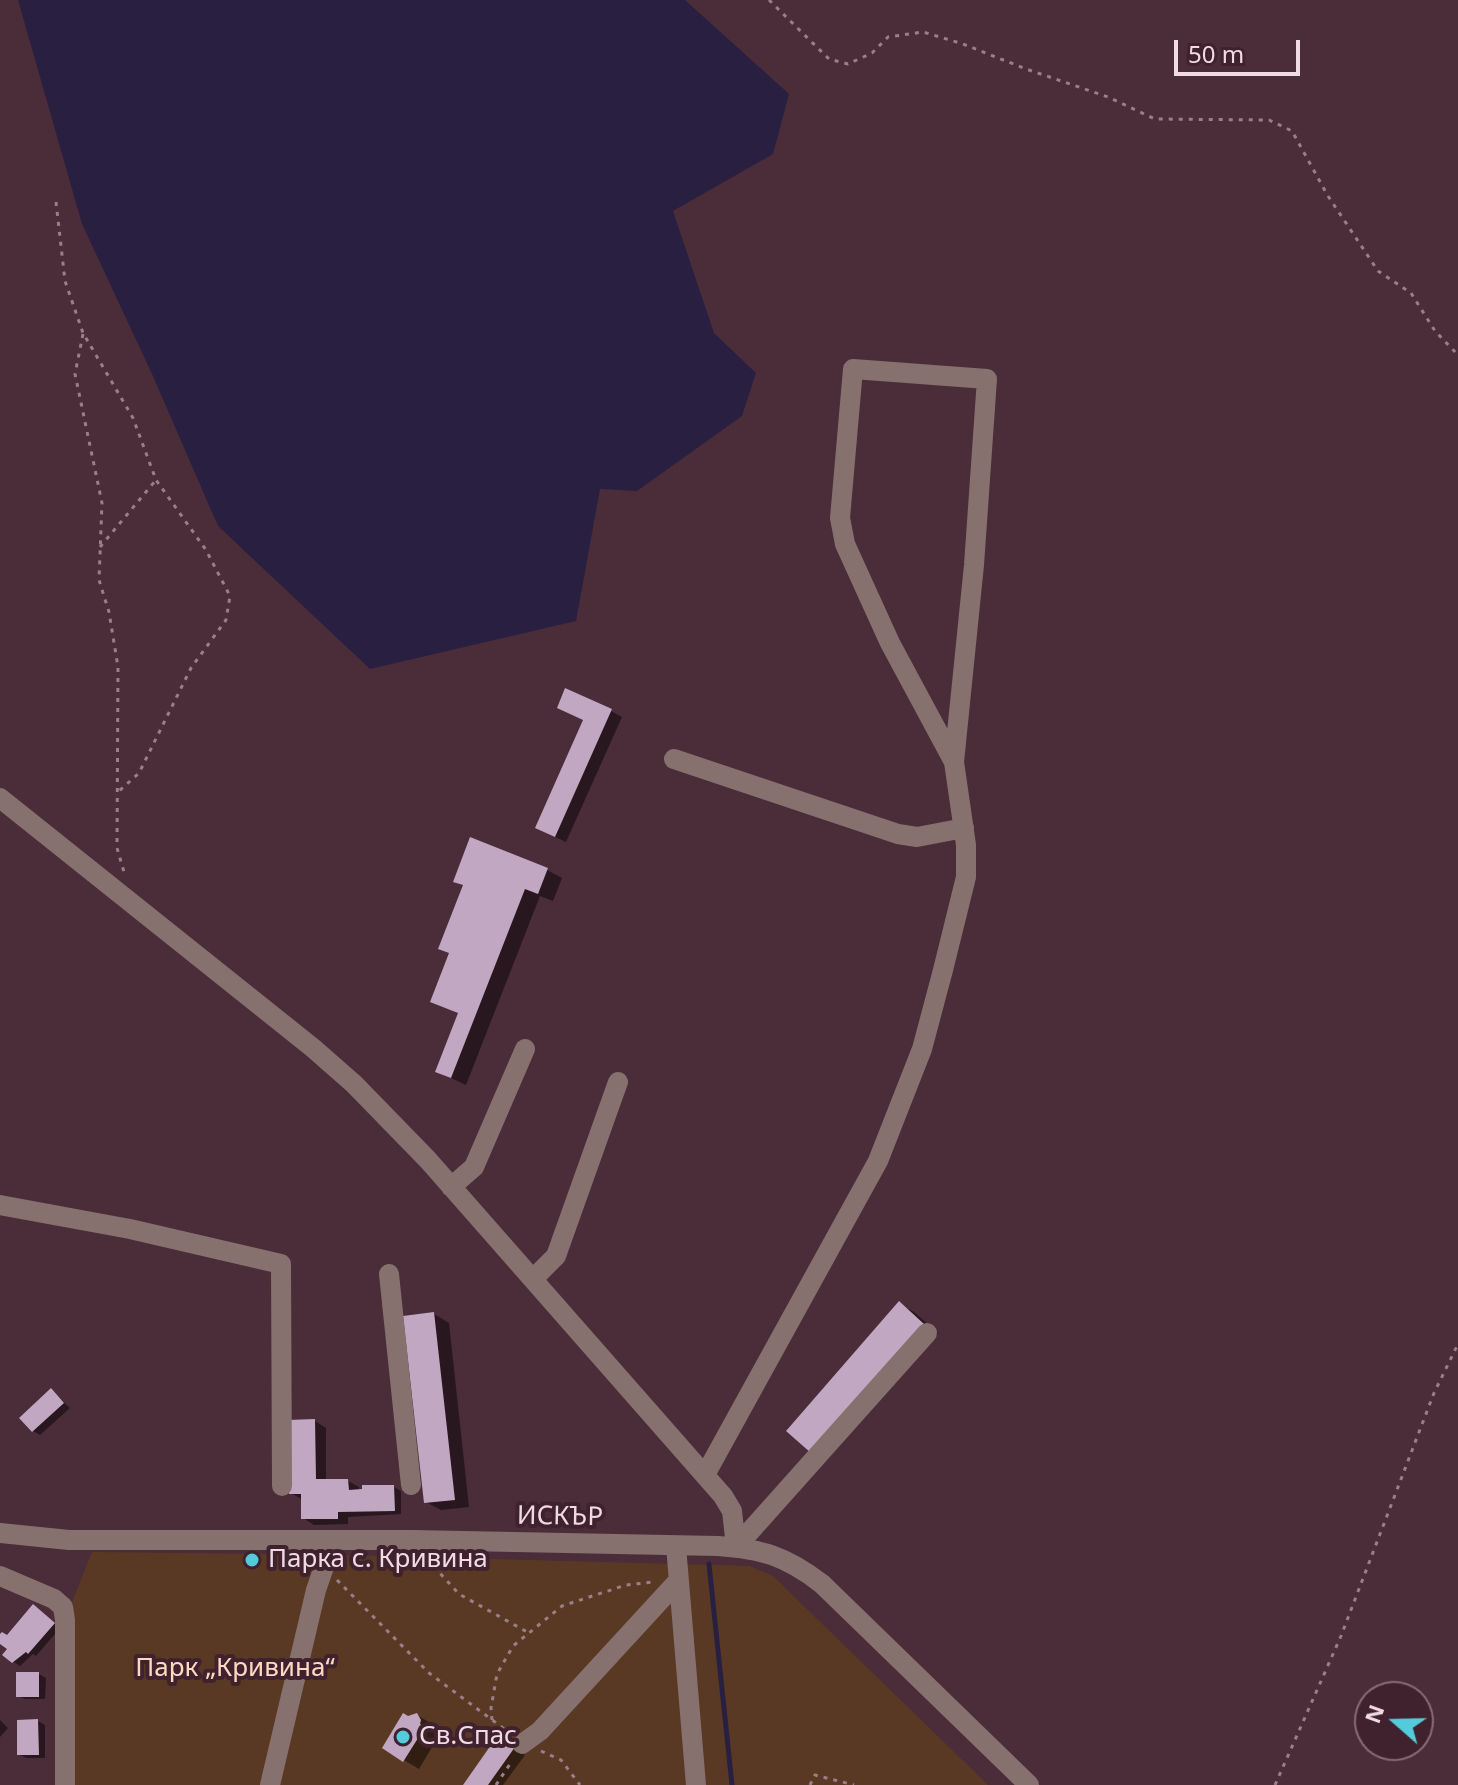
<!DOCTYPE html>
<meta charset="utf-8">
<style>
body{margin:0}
#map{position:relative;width:1458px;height:1785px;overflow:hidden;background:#4b2c39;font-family:"Noto Sans",sans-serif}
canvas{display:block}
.north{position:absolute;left:1354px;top:1681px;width:80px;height:80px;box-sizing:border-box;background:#40222e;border:2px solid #866c76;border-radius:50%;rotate:290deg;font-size:22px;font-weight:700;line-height:32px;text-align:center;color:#f0dbe3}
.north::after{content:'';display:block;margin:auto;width:28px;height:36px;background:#53cbda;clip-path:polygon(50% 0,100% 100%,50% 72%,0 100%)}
.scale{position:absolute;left:1174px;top:40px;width:126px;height:36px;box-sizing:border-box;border:4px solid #f0dbe3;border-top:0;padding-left:10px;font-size:24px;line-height:28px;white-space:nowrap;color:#f0dbe3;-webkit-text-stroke:6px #40222e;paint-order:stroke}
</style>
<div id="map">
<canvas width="1458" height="1785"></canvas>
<div class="north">N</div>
<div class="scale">50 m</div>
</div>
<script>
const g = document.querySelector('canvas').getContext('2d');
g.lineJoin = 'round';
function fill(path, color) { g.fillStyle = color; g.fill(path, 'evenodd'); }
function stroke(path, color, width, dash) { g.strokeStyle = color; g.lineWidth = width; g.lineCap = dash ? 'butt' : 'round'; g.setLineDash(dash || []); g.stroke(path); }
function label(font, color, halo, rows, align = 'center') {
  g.font = font + ' "Noto Sans",sans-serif'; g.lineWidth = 8; g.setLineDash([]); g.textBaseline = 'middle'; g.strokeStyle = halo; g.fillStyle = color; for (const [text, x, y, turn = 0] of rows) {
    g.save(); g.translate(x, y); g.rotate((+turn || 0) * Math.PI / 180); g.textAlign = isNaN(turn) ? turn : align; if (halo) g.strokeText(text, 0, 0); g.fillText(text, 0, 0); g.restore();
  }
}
fill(new Path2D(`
 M92,1552L343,1555L750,1566L773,1576L988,1785H65V1620Z`), '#5a3924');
fill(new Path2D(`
 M18,0H685L789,94L773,154L673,211L714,333L756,373L742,416L637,491L600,489L576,621L370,669L218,526L152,374L82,224Z`), '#292041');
fill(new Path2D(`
 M611,711L622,717L566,842L549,834Z
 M547,870L562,878L553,901L540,896L466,1085L453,1079L438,1071L460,1014L433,1001L451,954L465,886L455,881Z
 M899,1304L914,1312L938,1333L827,1460L812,1452Z
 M434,1314L449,1323L469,1507L441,1510L426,1502Z
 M51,1391L70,1408L40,1435L33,1431Z
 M315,1421L326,1428V1481H348L359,1487V1491L394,1487L401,1491V1514L348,1517V1524L314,1525L303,1518V1500L291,1493Z
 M40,1611L60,1628L36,1656L33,1654L20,1666L14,1662L10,1649L0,1641V1637H8Z
 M39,1674L46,1678L45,1699H25L18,1696Z
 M417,1715L432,1724L436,1729L435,1735L438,1737L419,1769L404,1760L408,1718Z
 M0,1720L8,1728L0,1737Z
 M38,1721L45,1725V1758H26L19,1754Z
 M510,1744L525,1755L503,1785H465Z`), '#0007');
stroke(new Path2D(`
 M709,1564L732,1785`), '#292041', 5);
fill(new Path2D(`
 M565,688L612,709L555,837L535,828L583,720L557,708Z
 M470,837L548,868L538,894L525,889L451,1078L435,1072L458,1013L430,1002L449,953L438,949L463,885L453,882Z
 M899,1301L924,1324L811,1453L786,1431Z
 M434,1312L455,1500L424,1503L403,1316Z
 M51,1388L64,1403L32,1432L19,1418Z
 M315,1419L316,1479H348L349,1490L362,1489V1485H394L395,1511L338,1512V1519H301V1494H289L288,1420Z
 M33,1604L55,1623L28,1654L26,1652L12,1663L2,1655L7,1649L0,1644V1634L2,1632L7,1635Z
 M16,1672H39V1697H16Z
 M403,1713L408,1716L417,1713L421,1720L420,1724L425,1727L403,1762L382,1748Z
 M38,1719L39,1755H17V1720Z
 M498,1735L515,1747L488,1785H463Z`), '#c1a7c2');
stroke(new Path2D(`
 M769,0L829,59L848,64L872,53L888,37L923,32L963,44L1026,69L1108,97L1155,119L1269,120L1292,131L1328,196L1378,271L1411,293L1435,331L1458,355
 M56,202L65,281L83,333L133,418L156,480L206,550L230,596L226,620L191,668L139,773L117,793
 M83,334L75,374L102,503L99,580L109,612L118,667L117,848L124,872
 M100,547L156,480
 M427,1559L459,1594L529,1633
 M337,1580L429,1673L507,1731
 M492,1720L491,1708L497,1674L513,1646L562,1606L626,1585L653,1582
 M541,1751L561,1760L580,1785
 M496,1785L512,1761
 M810,1785L815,1775L854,1785
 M1275,1785L1341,1636L1434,1393L1458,1344`), '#997f8a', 3, [4, 6]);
stroke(new Path2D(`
 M674,759L898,834L917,837L964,828
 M0,798L313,1048L354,1084L428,1160L723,1496L732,1511L736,1547
 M451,1187L474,1167L525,1049
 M0,1205L130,1229L281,1264L282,1486
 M389,1274L411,1485
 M533,1279L556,1256L618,1082
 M705,1475L878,1161L922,1049L943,970L966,877V845L954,762L974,565L987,379L853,369L840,518L845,544L890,643L954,762
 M0,1533L69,1540H413L718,1546C762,1549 786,1556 822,1584L1029,1785
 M676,1546L696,1785
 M736,1547L927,1333
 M0,1576L54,1599L63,1607L65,1620V1785
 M522,1744L540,1731L678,1581
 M270,1785L316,1590L333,1541`), '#86716f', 20);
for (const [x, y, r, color] of [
 [252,1560,8,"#53cbda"],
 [403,1737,8,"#53cbda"]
]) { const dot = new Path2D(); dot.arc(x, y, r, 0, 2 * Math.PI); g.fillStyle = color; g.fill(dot); stroke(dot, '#40222e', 3); }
label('26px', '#f0dbe3', '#40222e', [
 ["ИСКЪР",560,1517,1]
]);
label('26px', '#f0dbe3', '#40222e', [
 ["Парка с. Кривина",268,1560],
 ["Св.Спас",419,1737]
], 'left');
label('26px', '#ffd8c0', '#40222e', [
 ["Парк „Кривина“",235,1669]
]);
</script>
